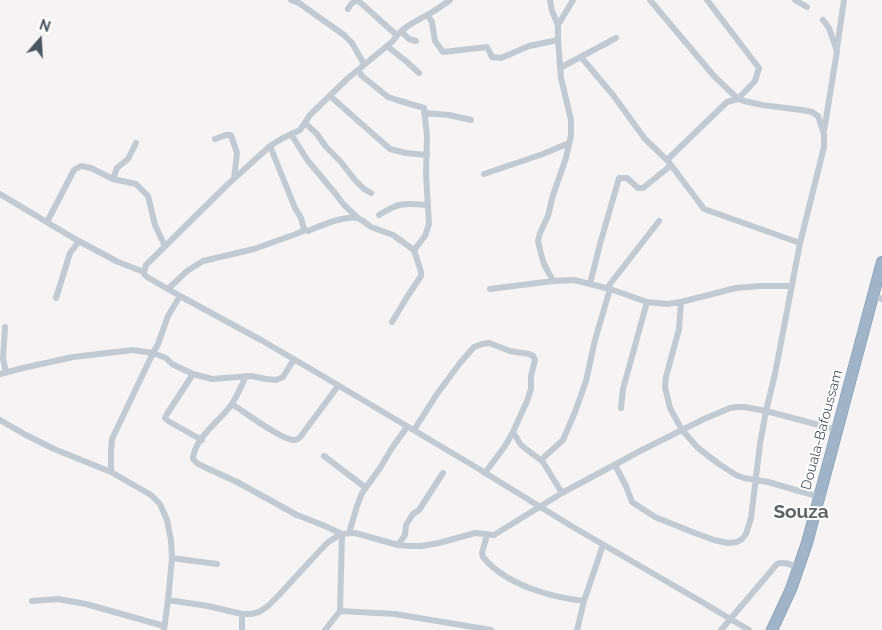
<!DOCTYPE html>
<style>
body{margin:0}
#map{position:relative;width:882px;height:630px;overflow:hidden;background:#f5f3f3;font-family:Raleway,sans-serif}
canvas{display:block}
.north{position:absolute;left:15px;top:15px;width:50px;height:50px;-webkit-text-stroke:4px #fff;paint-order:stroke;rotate:19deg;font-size:14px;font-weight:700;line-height:20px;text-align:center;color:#4a5661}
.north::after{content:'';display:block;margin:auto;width:18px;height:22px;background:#4a5661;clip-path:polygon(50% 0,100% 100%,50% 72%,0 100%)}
</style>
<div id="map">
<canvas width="882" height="630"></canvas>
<div class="north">N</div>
</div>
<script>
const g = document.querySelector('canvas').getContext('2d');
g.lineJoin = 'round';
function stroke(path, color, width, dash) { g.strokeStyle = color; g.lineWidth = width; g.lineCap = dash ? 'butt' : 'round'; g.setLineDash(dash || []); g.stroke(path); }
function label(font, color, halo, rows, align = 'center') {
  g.font = font + ' Raleway,sans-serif'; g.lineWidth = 4; g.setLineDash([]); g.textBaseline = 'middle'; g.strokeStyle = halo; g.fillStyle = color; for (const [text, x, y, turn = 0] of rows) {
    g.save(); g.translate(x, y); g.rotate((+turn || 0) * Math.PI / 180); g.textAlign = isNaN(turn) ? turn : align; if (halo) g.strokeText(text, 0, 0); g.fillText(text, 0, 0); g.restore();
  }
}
const trunk = new Path2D(`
 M772,630L791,589L807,543L882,262`);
stroke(trunk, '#7690ad', 12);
stroke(new Path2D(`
 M291,0L299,3L344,35L352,43L364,64
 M357,0C371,11 383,24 397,35
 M550,0L552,11L558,25
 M795,0L807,7
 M348,9L351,4L357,0
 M427,15L432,22L435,41L443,52L487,47L492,57L501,58L529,46L558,40
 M823,20L829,28L837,51L824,131
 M402,32L409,39L416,41
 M387,46L407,62L419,73
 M837,48L844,0
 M581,57L613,95L645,139L668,161L704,209L800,243
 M560,68L616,38
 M330,96L390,149L406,153L427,155
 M424,113L449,115L471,120
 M305,123L317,134L326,147L340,161L355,180L364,189L371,193
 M291,134L308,161L324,180L335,193L344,205L358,218L363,221L371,227L393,235L414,250L425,236L429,224L426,174L427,136L424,108L397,100L388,97L362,76L358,70
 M215,139L226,135H231L237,153L234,179
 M270,146L295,208L301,218L304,229L308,231C320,226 345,215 358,218
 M668,161L669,158L727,102L738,99L755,81L759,68L707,0
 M484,174L543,154L569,143
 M113,179L117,168L128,159L136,143
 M0,194L75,239L118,262L144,272V274L147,277L180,296L261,340L309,368L469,463L573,527L702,602L749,630
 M379,215C400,202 404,203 428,205
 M47,222L74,170L81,166L91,168L113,179L136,184L148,196L155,225L165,246
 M144,272L146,265L226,186L270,146L283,138L300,130L310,115L347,79L393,41C401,28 416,21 429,14C436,10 443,5 450,0
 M553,281L544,264L541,254L538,241L540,233L548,216L553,195L566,158L571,135V120L561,78L558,40V25L573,0
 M590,284L600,244L619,178H627L638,188H643L669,167
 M607,288L659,221
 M168,289L187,271L203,261L254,249L296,234L305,230
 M490,289L553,281L574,280L610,289L647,302L667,304L681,302L736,288L760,286H792
 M872,295L882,299
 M56,298L70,253L79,241
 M681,302L679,329L666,377L665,387L670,408L682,430L698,448L719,464L736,475L744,478L768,482L820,497
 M392,322L407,297L421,276V272L414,250
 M5,327L3,359L6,372
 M0,374L23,368L73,357L133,350L153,353L158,344L168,316L180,296
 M193,374L167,414L165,418L168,421L202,440
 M246,376C241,387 236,399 229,408C218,422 194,439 193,459L198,464L237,482L297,515L325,526L342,534L340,611L325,630
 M232,404C243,411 283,441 294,440C298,440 298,439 301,436L338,386
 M621,408L623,389L647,302
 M0,420L26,435L54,449L111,472L151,495L160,504L167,520L171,540L172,558L168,600
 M414,430L437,394L460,363L474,347L482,344L489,343L510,351L529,354L533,356L535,360L531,376V389L527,401L513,432L505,446L485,473
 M513,432L521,445L543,462L562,493
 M324,456L366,488
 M541,460L563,440L575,412L586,381L595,340L610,289
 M615,465L626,486L632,502L655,517L695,533L714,540L728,543L737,542L742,539L746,534L751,518L760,444L766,411L775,374L800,243L824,147V134L818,116L812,112L802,110L762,105L744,101L738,99L714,76L650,0
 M111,472V451L112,439L153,353L166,358L172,364L193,374L212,379L251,376L266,379L276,380L283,377L294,359
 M349,533L357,506L362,493L380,468L392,448L407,427
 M487,535L482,553L483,557C506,585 550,597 584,601
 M398,545L405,535L406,525L413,514L419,510L443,473
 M172,558L217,564
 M32,601L58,599L86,604L164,626
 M340,611L395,614L491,630
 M242,614V630
 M164,630L168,600L208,606L242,614H251L259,612L268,606L278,596L326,544C335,537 343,532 355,533L398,545L410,546H421L439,543L475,533L494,535L562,493L642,450L704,419L730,408L737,407H744L766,411L838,430
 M577,630L584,601L603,545
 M721,630L777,564C784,561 792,565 799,568`), '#c1cad2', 6);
stroke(trunk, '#9fb4c9', 11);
label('14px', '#4a5661', '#fff', [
 ["Douala-Bafoussam",822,430,-75]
]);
label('bold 19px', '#5f6368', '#fff', [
 ["Souza",801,512]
]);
</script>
